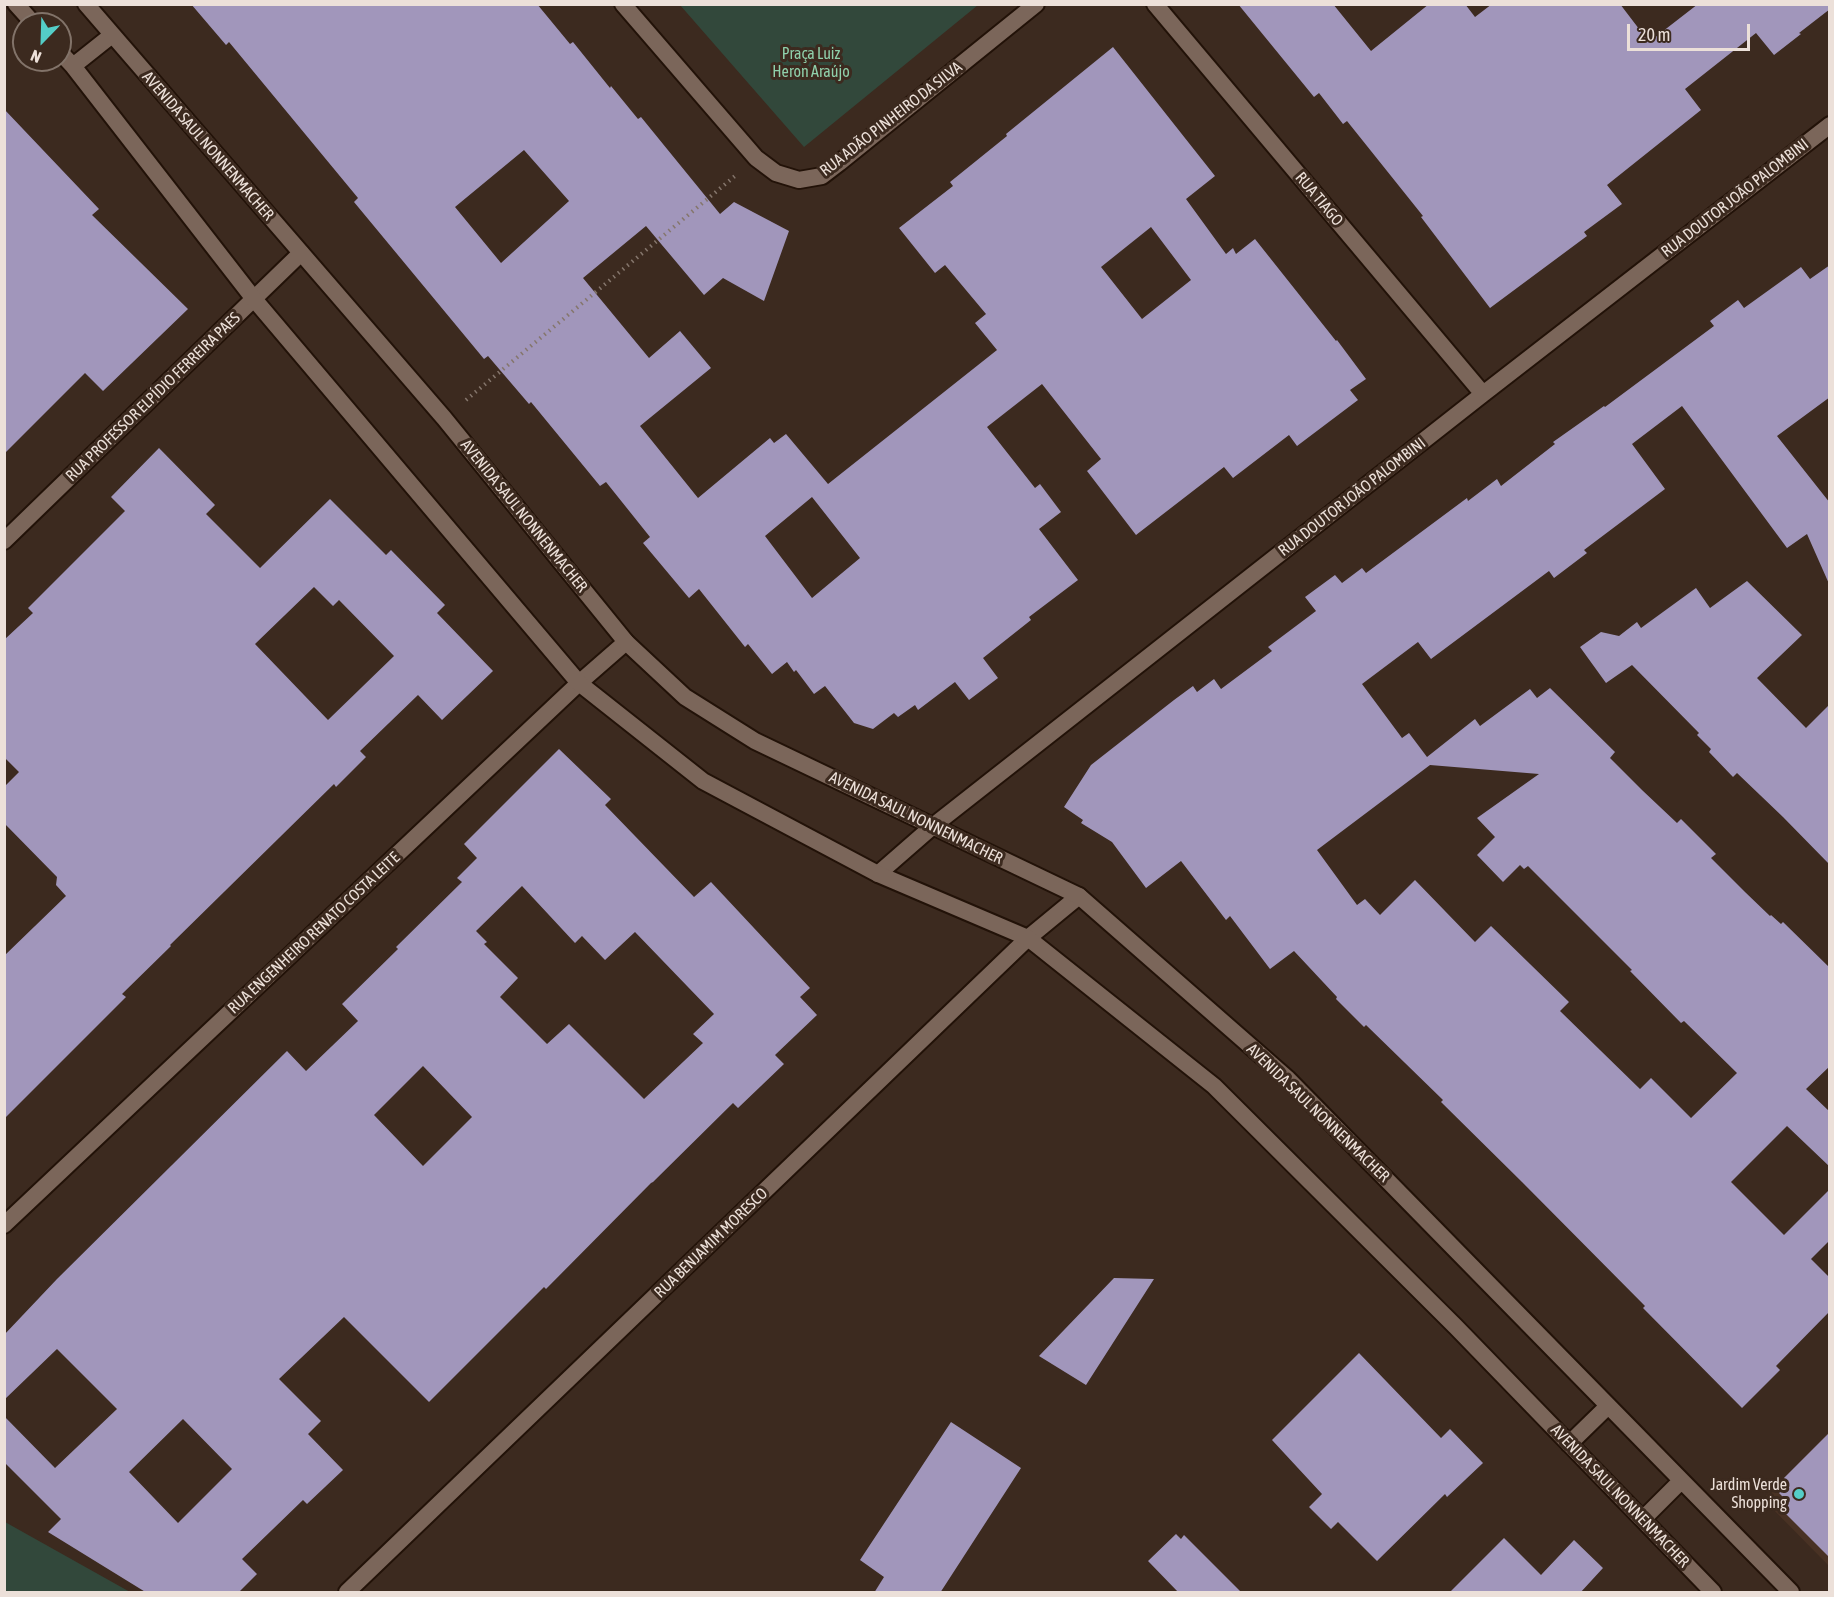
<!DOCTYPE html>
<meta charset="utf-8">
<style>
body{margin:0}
#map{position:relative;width:1834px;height:1597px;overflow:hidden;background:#3c2a1f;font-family:"Asap Condensed",sans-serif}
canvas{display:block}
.frame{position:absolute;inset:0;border:6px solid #ece0d9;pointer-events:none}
.north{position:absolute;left:12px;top:12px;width:60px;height:60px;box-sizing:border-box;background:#3c2a1f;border:2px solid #827369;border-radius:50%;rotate:203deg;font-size:16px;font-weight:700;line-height:24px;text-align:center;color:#ece0d9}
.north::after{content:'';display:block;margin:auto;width:21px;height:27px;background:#54cdc7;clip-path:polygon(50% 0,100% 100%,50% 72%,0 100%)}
.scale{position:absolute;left:1627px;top:24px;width:123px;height:27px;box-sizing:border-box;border:3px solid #ece0d9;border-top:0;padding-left:8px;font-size:18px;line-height:21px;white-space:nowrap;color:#ece0d9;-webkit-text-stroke:4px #3c2a1f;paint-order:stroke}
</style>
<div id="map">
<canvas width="1834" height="1597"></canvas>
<div class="frame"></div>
<div class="north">N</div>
<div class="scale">20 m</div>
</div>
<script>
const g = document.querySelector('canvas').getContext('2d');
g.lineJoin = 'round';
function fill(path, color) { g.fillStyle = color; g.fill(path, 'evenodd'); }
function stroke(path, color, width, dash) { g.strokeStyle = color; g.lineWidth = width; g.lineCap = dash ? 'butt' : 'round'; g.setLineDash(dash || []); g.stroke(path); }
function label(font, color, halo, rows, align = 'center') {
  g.font = font + ' "Asap Condensed",sans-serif'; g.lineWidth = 6; g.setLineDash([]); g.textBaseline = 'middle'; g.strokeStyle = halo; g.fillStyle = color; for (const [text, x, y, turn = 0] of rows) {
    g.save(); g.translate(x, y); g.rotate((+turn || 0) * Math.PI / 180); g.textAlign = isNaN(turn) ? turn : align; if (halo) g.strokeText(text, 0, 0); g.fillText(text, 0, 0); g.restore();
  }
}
fill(new Path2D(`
 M1829,1432V1566L1763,1499Z`), '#493224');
fill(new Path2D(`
 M680,5H978L804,147Z
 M5,1522L130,1592H5Z`), '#32483b');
fill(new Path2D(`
 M191,4H537L570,44L573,42L610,88L611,86L638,119L641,117L720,214L734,202L789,231L764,301L723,278L704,295L646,226L583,278L649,358L680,331L711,368L640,426L698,498L770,438L774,443L786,434L828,484L997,350L975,323L986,314L945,265L935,273L899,228L953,186L950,182L1007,136L1006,134L1113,47L1215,176L1186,199L1226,254L1233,248L1236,254L1255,239L1336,341L1337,340L1366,379L1350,390L1358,400L1297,446L1289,435L1233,478L1224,467L1136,535L1087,471L1101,459L1042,384L987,427L1035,488L1040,484L1061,512L1039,529L1078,580L1029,617L1031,620L983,658L998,678L969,700L955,682L918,710L915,705L898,717L894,713L873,729L854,723L825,686L814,694L796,670L794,672L787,662L772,674L748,644L745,647L699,589L689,598L643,543L650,537L606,482L600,486L531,402L529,404L488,356L484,359L354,202L358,198L229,42L226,45ZM524,150L569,201L501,263L455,207ZM1151,227L1191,280L1142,319L1101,267ZM812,497L860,558L812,598L765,536Z
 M1238,4H1333L1371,51L1429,4H1465L1475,17L1492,4H1620L1649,42L1698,4H1830V9L1799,33L1801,34L1774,55L1756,33L1685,89L1701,110L1607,185L1622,204L1584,232L1587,236L1490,308L1421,217L1423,216L1347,121L1343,124L1319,93L1314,97Z
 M4,109L99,209L92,215L188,309L103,391L85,373L4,454Z
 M1830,265V397L1777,436L1830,503V586L1807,534L1787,548L1682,406L1632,444L1665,489L1584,550L1587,553L1554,578L1549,571L1431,659L1418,642L1362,684L1402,738L1409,733L1427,757L1475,719L1480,726L1530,689L1537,698L1550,688L1615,752L1610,758L1642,790L1677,823L1681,819L1716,854L1711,858L1745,892L1770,916L1771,915L1781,924L1783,922L1830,968V1066L1806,1089L1830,1112V1167L1787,1126L1731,1182L1784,1235L1830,1189V1240L1811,1259L1830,1278V1311L1776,1366L1780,1370L1742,1408L1643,1308L1645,1306L1522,1182L1441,1102L1443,1100L1366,1025L1364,1027L1336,999L1337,997L1294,951L1270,969L1230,916L1226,920L1181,861L1146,888L1112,842L1081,823L1083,820L1064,807L1091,765L1174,700L1193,686L1197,692L1214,679L1221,689L1272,651L1268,647L1316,611L1305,597L1335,575L1342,583L1362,568L1366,573L1467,498L1468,501L1497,479L1501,486L1555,444L1553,442L1604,406L1605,407L1714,326L1710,321L1738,300L1744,308L1801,267L1810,279ZM1430,765L1539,774L1477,818L1495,837L1477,855L1503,882L1520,865L1524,869L1528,866L1632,970L1630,971L1681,1023L1684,1021L1737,1073L1691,1118L1651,1078L1640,1089L1560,1011L1569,1002L1491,926L1475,942L1415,880L1380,915L1365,899L1357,905L1317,850Z
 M159,448L215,505L206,514L260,568L330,499L386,555L391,550L445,605L437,613L493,671L442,720L418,695L360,751L366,757L336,787L334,784L170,945L171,946L122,994L126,997L4,1119V956L66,896L56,885L57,877L4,823V787L19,772L4,757V640L33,613L28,608L125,511L111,497ZM314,587L333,606L339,600L394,656L328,720L255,644Z
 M1747,581L1802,635L1757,678L1806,728L1830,704V865L1783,817L1737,773L1733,777L1709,752L1711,749L1697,735L1699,733L1632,665L1606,683L1580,647L1601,632L1619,636L1637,622L1641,628L1696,588L1710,608Z
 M559,749L611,799L605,805L694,897L711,882L810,988L800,997L817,1015L775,1055L784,1064L738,1108L733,1103L653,1182L651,1183L546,1289L544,1287L429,1402L344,1317L279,1379L321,1421L308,1434L343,1470L307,1504L303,1500L242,1559L257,1574L238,1593H147L48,1532L61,1519L4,1462V1416L55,1468L117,1409L57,1349L4,1400V1335L57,1279L287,1051L306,1071L358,1021L342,1004L398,949L396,947L462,882L457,878L477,858L464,844ZM522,886L575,943L582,936L605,960L635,932L714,1014L693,1034L703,1043L644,1099L569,1024L547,1044L500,997L518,978L484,944L487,942L476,931ZM423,1066L472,1117L423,1166L374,1115ZM183,1419L232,1469L178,1523L129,1472Z
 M1114,1278L1154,1279L1086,1385L1039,1356Z
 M1359,1353L1441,1438L1450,1429L1483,1463L1447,1497L1445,1494L1377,1561L1338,1522L1331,1529L1309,1507L1322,1494L1272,1440Z
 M951,1422L1021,1468L940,1593H874L884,1577L860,1560Z
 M1830,1432V1558L1777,1505L1784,1498L1774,1488Z
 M1176,1534L1181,1539L1184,1535L1242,1593H1179L1148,1561Z
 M1504,1538L1541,1575L1574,1540L1603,1568L1580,1593H1449Z`), '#a196bb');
const minor = new Path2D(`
 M623,4L756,158L776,173L799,180L822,176L839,163L1036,4
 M1155,4L1483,394
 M4,541L301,253
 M878,874L933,826L1483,394L1830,125
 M4,1225L579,683L626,642
 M347,1592L1028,938L1079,896`);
const tertiary = new Path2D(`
 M16,4L34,24
 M86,4L444,418L626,642L685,697L755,741L1079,896L1288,1079L1791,1592
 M60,52L73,66L254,299L579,683L703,781L878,874L1028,938L1214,1086L1456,1327L1713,1592
 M73,66L112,35
 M1569,1444L1608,1406
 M1643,1519L1681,1481`);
stroke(minor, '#221208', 20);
stroke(tertiary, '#221208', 20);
stroke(new Path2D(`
 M466,400L735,176`), '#85766c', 4, [1.5, 4.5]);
stroke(minor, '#7b665a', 16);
stroke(tertiary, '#7b665a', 16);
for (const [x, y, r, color] of [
 [1799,1494,6,"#54cdc7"]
]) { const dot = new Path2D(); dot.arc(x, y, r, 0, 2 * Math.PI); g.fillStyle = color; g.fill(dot); stroke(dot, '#3c2a1f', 2); }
label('16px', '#8fd0ab', '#3c2a1f', [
 ["Praça Luiz",811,54],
 ["Heron Araújo",811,72]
]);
label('16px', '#ece0d9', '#3c2a1f', [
 ["RUA ADÃO PINHEIRO DA SILVA",891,119,-38],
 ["AVENIDA SAUL NONNENMACHER",208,146,49],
 ["RUA DOUTOR JOÃO PALOMBINI",1735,198,-38],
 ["RUA TIAGO",1319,199,50],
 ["RUA PROFESSOR ELPÍDIO FERREIRA PAES",153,397,-44],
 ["RUA DOUTOR JOÃO PALOMBINI",1352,497,-38],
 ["AVENIDA SAUL NONNENMACHER",524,516,51],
 ["AVENIDA SAUL NONNENMACHER",916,818,26],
 ["RUA ENGENHEIRO RENATO COSTA LEITE",314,933,-43],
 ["AVENIDA SAUL NONNENMACHER",1318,1113,44],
 ["RUA BENJAMIM MORESCO",711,1243,-44],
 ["AVENIDA SAUL NONNENMACHER",1620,1496,46]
]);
label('16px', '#ece0d9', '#3c2a1f', [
 ["Jardim Verde",1787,1485],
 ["Shopping",1787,1503]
], 'right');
</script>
